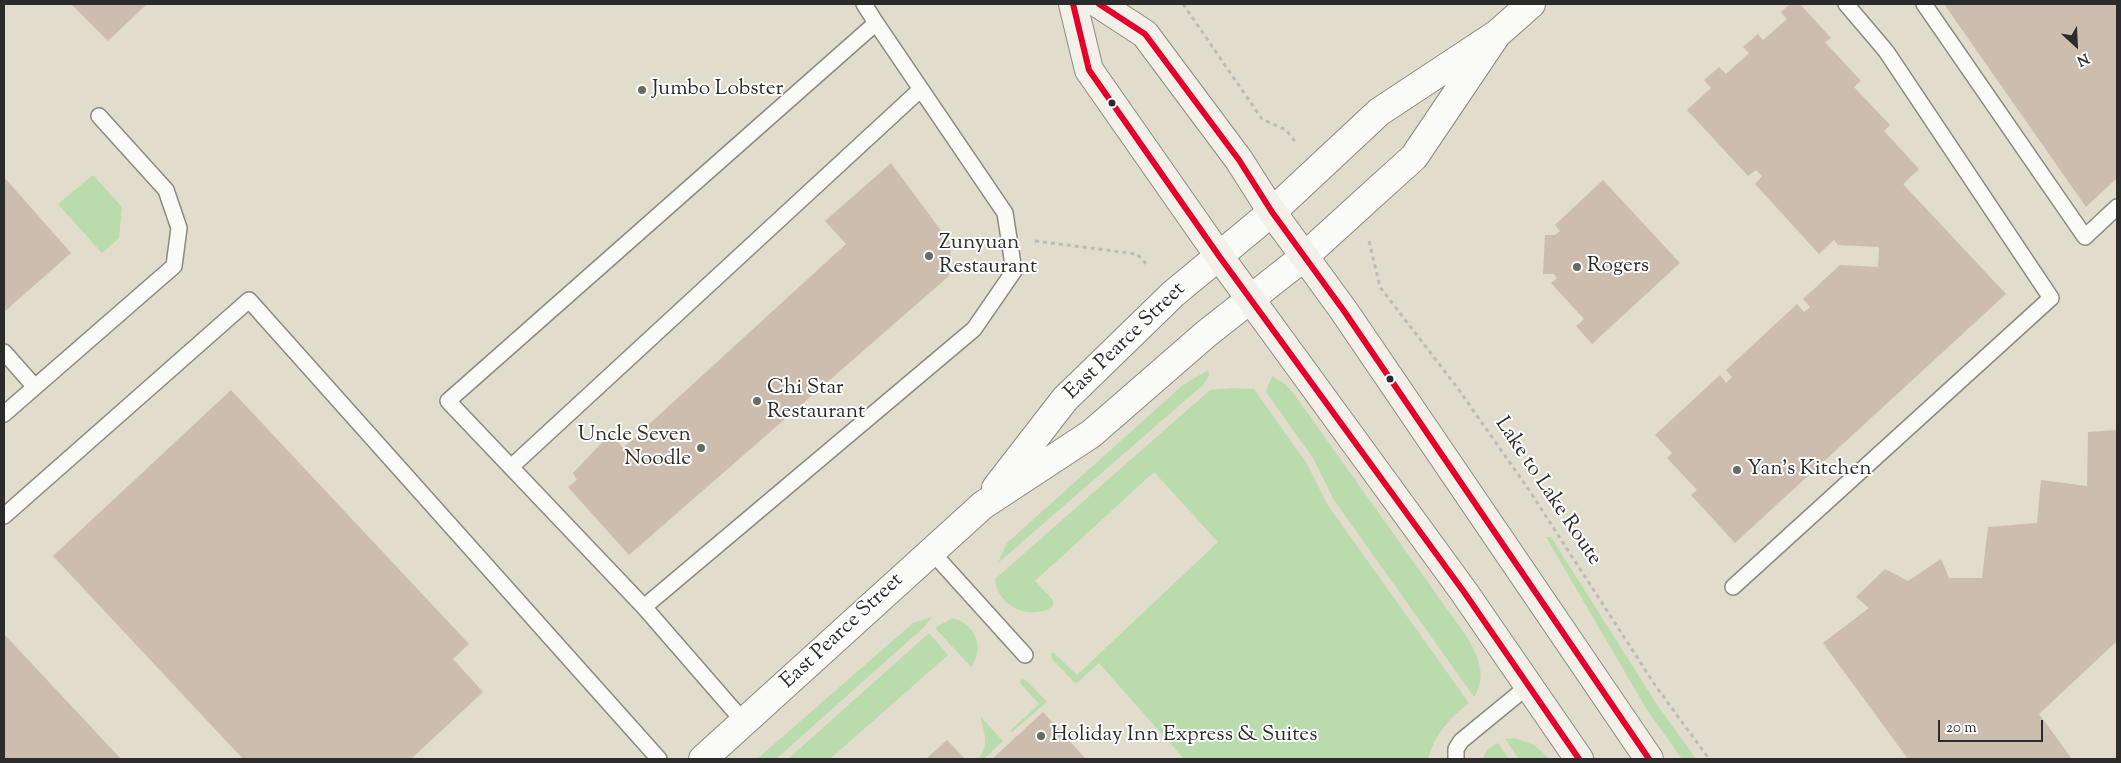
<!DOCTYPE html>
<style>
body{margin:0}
#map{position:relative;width:2121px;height:763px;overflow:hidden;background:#e1dccb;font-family:"Sorts Mill Goudy",serif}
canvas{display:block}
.frame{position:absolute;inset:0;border:5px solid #2b2b2b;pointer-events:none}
.north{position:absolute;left:2051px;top:20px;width:50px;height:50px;-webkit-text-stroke:4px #fff;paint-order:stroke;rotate:155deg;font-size:14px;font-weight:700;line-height:20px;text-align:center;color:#2b2b2b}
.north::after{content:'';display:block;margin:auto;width:18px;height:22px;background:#2b2b2b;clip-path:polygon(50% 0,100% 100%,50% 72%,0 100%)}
.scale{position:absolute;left:1938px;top:720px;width:105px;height:22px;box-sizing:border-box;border:2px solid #2b2b2b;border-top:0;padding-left:6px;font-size:15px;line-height:18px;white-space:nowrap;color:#2b2b2b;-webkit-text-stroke:4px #fff;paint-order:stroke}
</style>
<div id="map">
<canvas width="2121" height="763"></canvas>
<div class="frame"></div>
<div class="north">N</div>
<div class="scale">20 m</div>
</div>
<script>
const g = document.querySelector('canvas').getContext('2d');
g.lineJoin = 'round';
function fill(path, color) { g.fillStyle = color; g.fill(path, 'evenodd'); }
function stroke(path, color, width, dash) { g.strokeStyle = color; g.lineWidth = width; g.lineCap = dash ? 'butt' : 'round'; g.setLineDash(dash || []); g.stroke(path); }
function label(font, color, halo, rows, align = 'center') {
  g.font = font + ' "Sorts Mill Goudy",serif'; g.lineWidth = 4; g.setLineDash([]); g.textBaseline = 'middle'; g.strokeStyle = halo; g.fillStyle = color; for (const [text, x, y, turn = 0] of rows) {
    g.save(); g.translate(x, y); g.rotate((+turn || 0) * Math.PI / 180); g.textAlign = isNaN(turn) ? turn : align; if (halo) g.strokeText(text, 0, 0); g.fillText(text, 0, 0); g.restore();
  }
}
fill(new Path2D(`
 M93,175L122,207L119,238L102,253L58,204Z
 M1208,370L1209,375L1204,384L998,563L1007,543L1183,385Z
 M1272,376L1285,384L1294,394L1469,640C1479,660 1487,677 1474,697L1334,500L1313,458L1266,392Z
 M1231,388L1254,389L1307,464L1327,504L1469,703C1450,717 1434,736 1428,759H1184L1099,663L1078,682L1075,683L1073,681L1053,660L1051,655L1052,653H1054L1077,675L1218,542L1154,472L1035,581L1052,599L1054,603L1052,607C1029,621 997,606 995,579L1210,390Z
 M1546,537H1551L1656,703L1696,759H1682L1647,710Z
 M932,617L923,628L776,759H757L913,623Z
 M952,618C976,624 985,647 971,667L935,628Z
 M929,633L948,655L830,759H788Z
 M1022,679L1026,680L1047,702L1012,732L1010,731L1039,704L1021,684L1020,681Z
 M981,717L1003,741L984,759H978C991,744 983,733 981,717Z
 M1515,738L1534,745L1550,759H1519L1505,739Z
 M1498,743L1509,759H1482L1488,749Z`), '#badcac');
fill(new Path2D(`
 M71,4H147L108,41Z
 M1790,4H1800L1831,38L1825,42L1861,81L1854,87L1890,125L1884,131L1919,169L1903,184L2006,294L1735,543L1691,495L1697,490L1667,458L1672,453L1655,435L1720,375L1726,383L1732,377L1726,370L1797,304L1804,312L1810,307L1803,299L1840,265L1878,267L1879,247L1838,245L1834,240L1819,254L1755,184L1762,176L1756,170L1748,176L1687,110L1711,88L1704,80L1719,67L1726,74L1749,53L1743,47L1758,34L1763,40L1787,19L1781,12Z
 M1944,4H2117V178L2086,207Z
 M891,163L951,244L949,276L629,555L568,487L577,480L573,473L611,433L623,448L846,244L825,221Z
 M4,177L71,253L4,312Z
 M1603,180L1680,263L1592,344L1576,326L1584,319L1551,283L1557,278L1554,274H1543L1545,235H1555L1560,231L1555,225Z
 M231,390L469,644L453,659L483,692L411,759H243L53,556Z
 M2117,430V641L2039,714L2072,759H1908L1823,643L1869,608L1856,597L1885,569L1908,581L1941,559L1949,578H1982L1988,527L2037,523L2041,480L2087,486L2088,432Z
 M4,634L121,759H4Z
 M1043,712L1086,759H992Z
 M947,740L965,759H926Z`), '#ccbdaf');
const service = new Path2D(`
 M1924,4L2085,237L2117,207
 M4,352L35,387
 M4,414L174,266L179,228L166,190L99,116
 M511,467L921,89
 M4,516L249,300L659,759
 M931,551L1025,655
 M1733,587L2051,298L1886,51L1846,4
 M644,607L974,329L1014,271L1005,213L876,23
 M744,722L644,607L448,401L876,23L864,4
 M1456,759V749L1461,741L1528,686`);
const minor = new Path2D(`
 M996,488L1065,399L1173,294L1272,212L1379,112L1497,34L1531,4
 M703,759L983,505L1091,434L1206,334L1305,256L1372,195L1414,157L1497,34`);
const secondary = new Path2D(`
 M1073,4L1089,70L1219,256L1464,592L1579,759
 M1099,4L1145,34L1239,160L1272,212L1344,311L1649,759`);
stroke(service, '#8c8981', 18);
stroke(minor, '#8c8981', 30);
stroke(secondary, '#8c8981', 30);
stroke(new Path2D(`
 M1183,4L1262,119L1286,130L1297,144
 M1035,241L1137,254L1148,266
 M1369,241L1380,287L1459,390L1529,490L1655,685L1709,759`), '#bcbbb7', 3, [4, 4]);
stroke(service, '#fafaf7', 15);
stroke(minor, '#fafaf7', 28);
stroke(secondary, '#f3f0e9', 28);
stroke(new Path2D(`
 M1073,4L1089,70L1219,256L1464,592L1579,759
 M1099,4L1145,34L1239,160L1272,212L1344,311L1649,759`), '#e4002b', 6);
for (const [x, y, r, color] of [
 [642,90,5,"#6b6963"],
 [1112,103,4.5,"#2b2b2b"],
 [929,256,5,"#6b6963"],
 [1577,267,5,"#6b6963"],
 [1390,379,4.5,"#2b2b2b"],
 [757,401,5,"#6b6963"],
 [701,448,5,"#6b6963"],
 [1737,470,5,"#6b6963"],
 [1041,736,5,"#6b6963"]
]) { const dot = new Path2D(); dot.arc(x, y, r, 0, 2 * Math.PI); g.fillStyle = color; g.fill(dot); stroke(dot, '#fff', 2); }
label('21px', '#2b2b2b', '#fff', [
 ["Jumbo Lobster",652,90],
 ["Zunyuan",939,244],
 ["Restaurant",939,268],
 ["Rogers",1587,267],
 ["Chi Star",767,389],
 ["Restaurant",767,413],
 ["Uncle Seven",691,436,"right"],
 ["Noodle",691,460,"right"],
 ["Yan's Kitchen",1747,470],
 ["Holiday Inn Express & Suites",1051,736]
], 'left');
label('21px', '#2b2b2b', '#fff', [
 ["East Pearce Street",1126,342,-44],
 ["Lake to Lake Route",1547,492,56],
 ["East Pearce Street",843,632,-43]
]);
</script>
